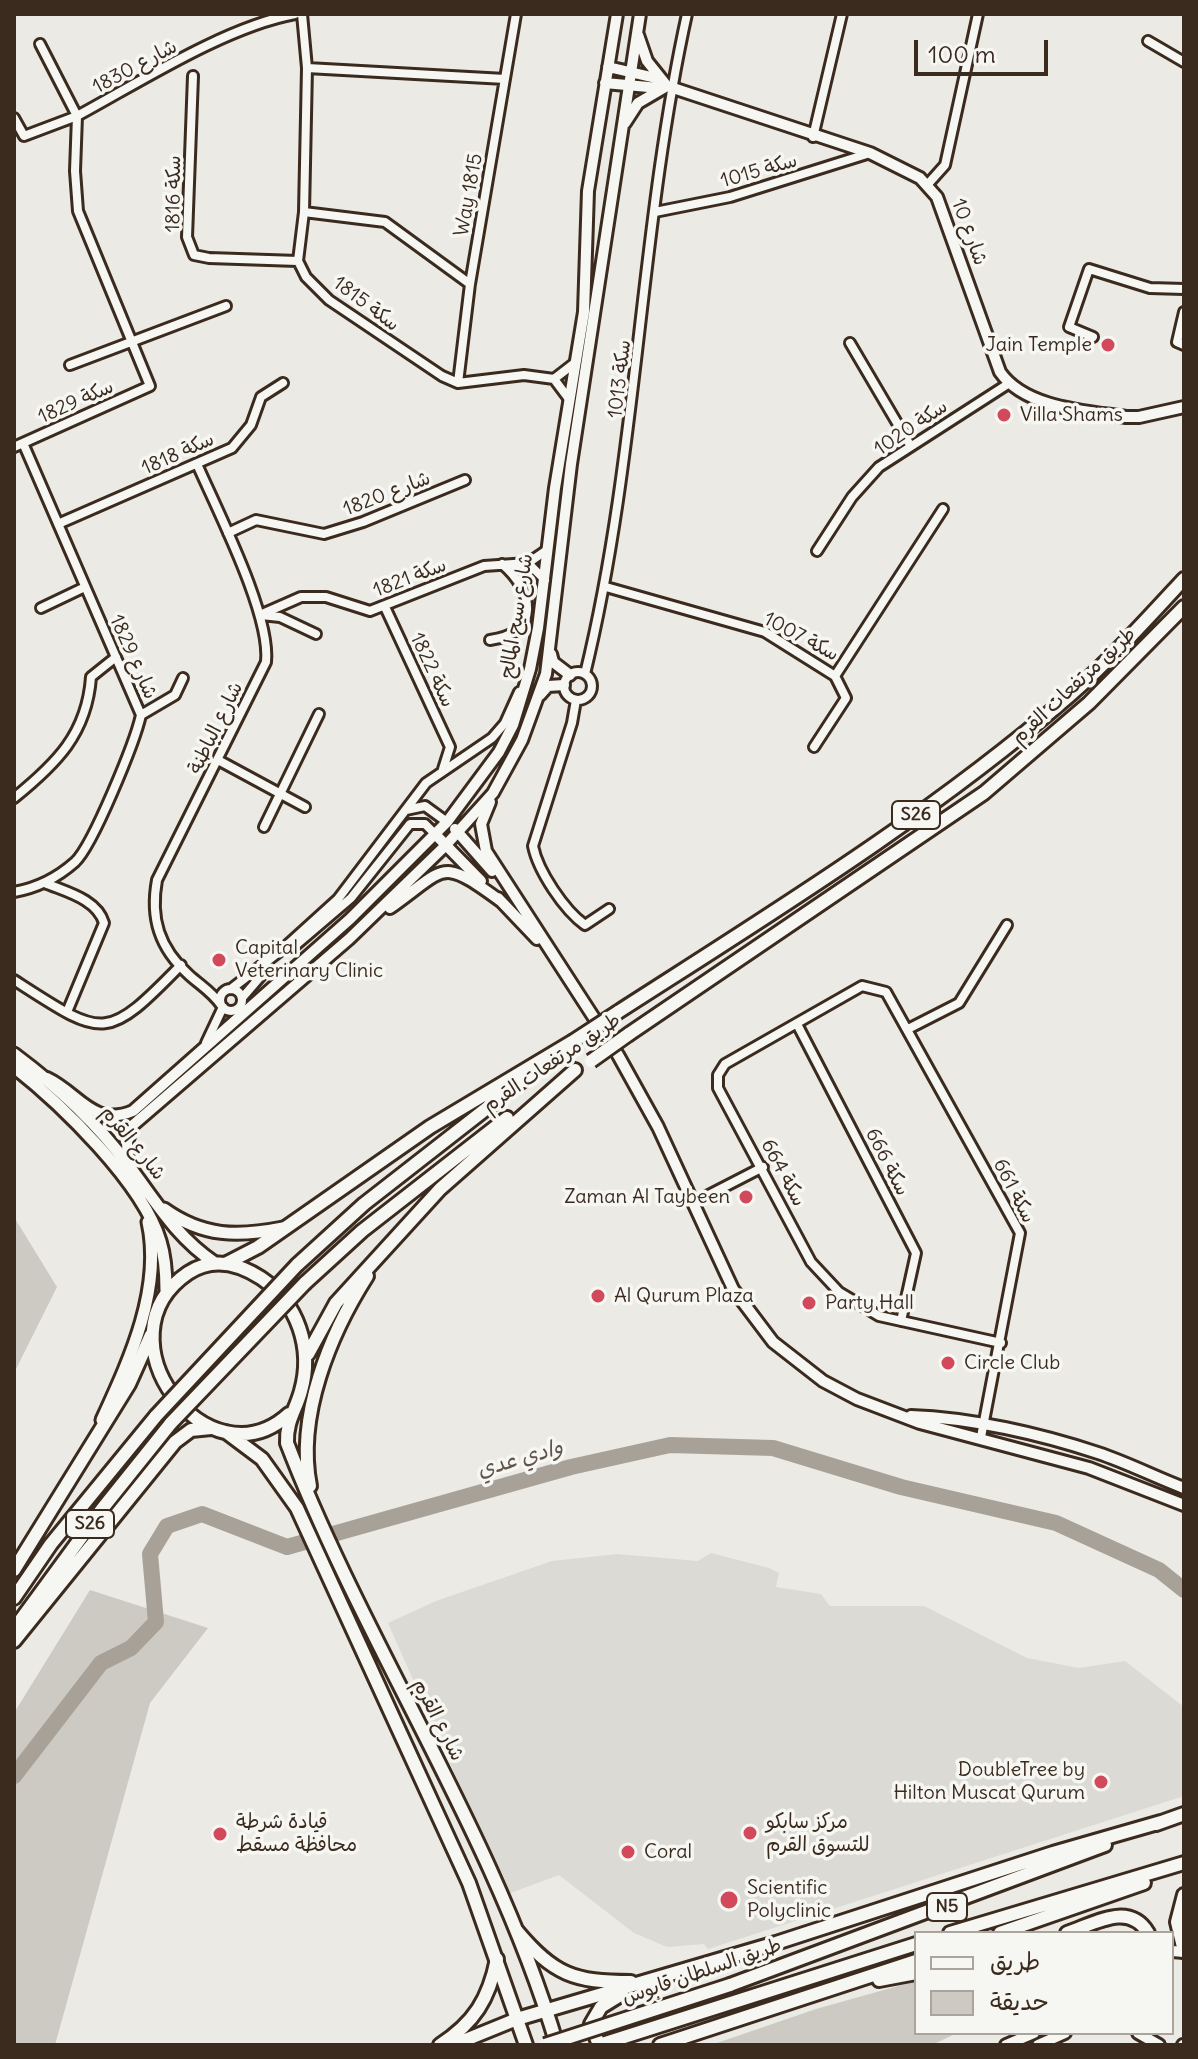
<!DOCTYPE html>
<html>
<head>
<meta charset="utf-8">
<style>
	body { margin:0 }
	#map { position:relative; width:1198px; height:2059px; overflow:hidden; background:#ebeae5; font-family:Delius,"Playpen Sans Arabic",sans-serif }
	canvas { display:block }
	.frame { position:absolute; inset:0; border:16px solid #3b2a1e; pointer-events:none }
	.legend { position:absolute; left:914px; top:1931px; width:260px; height:104px; box-sizing:border-box; background:#f6f6f2; border:2px solid #aba49d; margin:0; padding:10px 14px; list-style:none; font-size:24px; color:#3b2a1e }
	.legend li { display:flex; align-items:center; gap:16px; height:40px }
	.legend b { width:40px; border:2px solid #aba49d }
	.scale { position:absolute; left:914px; top:40px; width:134px; height:36px; box-sizing:border-box; border:4px solid #3b2a1e; border-top:0; padding-left:10px; font-size:24px; line-height:28px; white-space:nowrap; color:#3b2a1e; -webkit-text-stroke:6px #f6f6f2; paint-order:stroke }
</style>
</head>
<body>
<div id="map">
<canvas width="1198" height="2059"></canvas>
<div class="frame"></div>
<ul class="legend">
<li><b style="height:10px;background:#f6f6f2"></b>طريق</li>
<li><b style="height:22px;background:#cdcac4"></b>حديقة</li>
</ul>
<div class="scale">100 m</div>
</div>
<script>
const g = document.querySelector('canvas').getContext('2d');
g.lineJoin = 'round';
function paint(path, color) {
  g.fillStyle = color;
  g.fill(path, 'evenodd');
}
function stroke(path, color, width, dash) {
  g.strokeStyle = color;
  g.lineWidth = width;
  g.lineCap = dash ? 'butt' : 'round';
  g.setLineDash(dash || []);
  g.stroke(path);
}
function drawText(font, color, halo, rows, align = 'center') {
  g.font = font + ' Delius,"Playpen Sans Arabic",sans-serif';
  g.lineWidth = 7;
  g.setLineDash([]);
  g.textBaseline = 'middle';
  g.strokeStyle = halo;
  g.fillStyle = color;
  for (const [text, x, y, turn = 0] of rows) {
    g.save();
    g.translate(x, y);
    g.rotate((+turn || 0) * Math.PI / 180);
    g.textAlign = isNaN(turn) ? turn : align;
    if (halo) g.strokeText(text, 0, 0);
    g.fillText(text, 0, 0);
    g.restore();
  }
}
paint(new Path2D(`
	M711,1553L769,1568L779,1573L776,1587L821,1594L830,1606H924L1027,1658L1079,1668L1125,1661L1184,1707V1796L708,1949L704,1944L667,1947L634,1933L559,1875L508,1894L388,1623L436,1601L552,1561L617,1554L698,1561Z`), '#dcdad4');
paint(new Path2D(`
	M14,1217L57,1287L14,1373Z
	M90,1590L208,1628L150,1703L55,2045H14V1713Z
	M916,1981V2033H957L932,2045H711L816,2009Z`), '#cdcac4');
stroke(new Path2D(`
	M14,1776L101,1663L131,1648L156,1622L150,1554L167,1526L202,1514L287,1547L571,1467L670,1445L773,1448L901,1487L1056,1523L1159,1570L1184,1590`), '#a8a198', 16);
const minor = new Path2D(`
	M302,14L307,68L304,212L298,261L306,277L329,300L442,376L458,383L524,375L554,379L576,362
	M1148,41L1184,62
	M307,68L505,79
	M193,76L187,237L194,255L209,258L298,261
	M14,118L24,136L77,116L40,44
	M813,137L842,14
	M928,184L945,165L978,14
	M304,212L385,222L470,284
	M655,212L730,197L870,153
	M1184,312L1177,342L1184,345
	M1093,337L1069,327L1089,269L1150,288L1184,289
	M850,343L910,445
	M70,365L226,306
	M554,379L569,399
	M458,383L470,284L516,14
	M14,447L150,386L78,211L75,171L77,116C140,82 225,27 295,14
	M197,464C218,512 271,615 266,662L157,880C150,918 159,948 189,975C200,985 212,992 221,1005
	M58,524L232,448L251,425L261,397L283,383
	M228,533L256,520L324,534L363,522L465,480
	M817,551L852,497L879,467L1008,384
	M528,563L545,580
	M606,587L765,632L835,676L943,509
	M385,607L450,747L443,769
	M41,608L85,587
	M260,615L301,597H326L370,611L484,566L528,563L547,550
	M261,615L280,617L316,634
	M490,640C541,633 534,591 502,564
	M564 686a14 14 0 1 1 28 0a14 14 0 1 1-28 0Z
	M585,674C638,457 639,232 687,14
	M576,700L572,723L533,846C538,871 564,910 585,925L609,909
	M141,715L175,695L183,678
	M814,747L846,698L835,676
	M218,760L305,807
	M14,798C56,764 87,734 91,677L116,657
	M406,810L425,806L447,822
	M264,827L319,714
	M45,883C66,892 97,899 104,923L67,1012
	M14,892C37,888 57,878 75,862C93,845 135,742 141,715L23,443
	M290,950L351,898L410,824H425L435,834
	M14,980C104,1038 105,1043 181,965
	M231,989L284,948L338,899L426,783L492,738L505,723L519,692
	M220 1000a11 11 0 1 1 22 0a11 11 0 1 1-22 0Z
	M242,998L267,969
	M797,1024L916,1253L901,1321
	M908,1029L959,1003L1007,925
	M206,1043L223,1007
	M695,1202L763,1167
	M981,1437L1020,1233L886,992L862,986L725,1064L718,1075V1088L811,1262L839,1292L879,1316L1001,1343`);
const tertiary = new Path2D(`
	M638,35L647,61L667,86L870,153L920,178L937,197L1000,372C1025,408 1085,411 1126,417H1139L1184,407
	M608,67L660,79
	M605,83L659,88
	M625,123L638,103L667,86
	M551,654L553,662L570,675
	M540,695L548,686L564,685
	M490,802L481,824L486,851L618,1055L658,1127L733,1289L773,1342L823,1381L857,1399L920,1423L1089,1468L1184,1505
	M455,829L492,871
	M435,834L481,881
	M498,898L537,939
	M390,908C448,867 439,856 502,902
	M47,1078C79,1093 93,1128 133,1111L350,919L447,822L499,752L513,725L530,669L538,628L555,488L584,312L588,191L617,14
	M128,1164L127,1142L133,1125L349,939L446,845L493,793L522,740L546,674L571,464L640,14
	M911,1416C971,1418 1041,1434 1098,1453C1128,1463 1155,1477 1184,1488
	M1172,1951L1184,1952
	M1138,2033L1159,2045
	M1006,2045L1034,2033
	M1038,2045L1065,2033
	M1183,2045H1184`);
const secondary = new Path2D(`
	M14,1054C57,1086 97,1123 129,1166C156,1202 177,1238 215,1263
	M14,1067C61,1104 143,1183 160,1241C165,1257 166,1273 166,1290
	M164,1209C203,1237 238,1237 283,1228
	M102,1420C129,1361 163,1289 148,1222`);
const primary = new Path2D(`
	M618,1012C772,913 930,816 1069,696C1110,660 1147,619 1184,579
	M629,1034L984,793L1089,703L1184,607
	M227,1263L258,1247L430,1127L572,1042
	M297,1265L364,1204L532,1073
	M305,1283L362,1231L507,1118
	M308,1354L336,1303L440,1189L575,1070
	M289,1414C208,1488 94,1337 188,1273C212,1257 238,1263 261,1278C298,1303 313,1349 301,1391C296,1410 286,1421 287,1443C366,1648 494,1833 557,2045
	M226,1432L262,1459L297,1508L469,1883L526,2045
	M310,1486C296,1416 330,1334 367,1276
	M14,1570L129,1384L151,1335
	M14,1598L51,1544L156,1416
	M14,1629L102,1509L171,1423
	M14,1641L175,1442L191,1430L211,1428`);
const trunk = new Path2D(`
	M1156,1824L1184,1814
	M1184,1895L1177,1922L1184,1951
	M517,1931C554,1975 574,1982 631,1982
	M950,1933L1184,1863
	M1000,1933L1144,1883
	M1067,1933C1094,1924 1129,1901 1148,1933
	M879,1980L916,1973
	M730,1985L1105,1845
	M440,2045C474,2023 489,1999 497,1959
	M453,2045L517,2019L776,1943L1053,1853L1161,1822
	M599,2045L916,1944
	M599,2045L591,2024L601,2007L622,1994
	M660,2045L916,1961`);
stroke(minor, '#3b2a1e', 14);
stroke(tertiary, '#3b2a1e', 16);
stroke(secondary, '#3b2a1e', 17);
stroke(primary, '#3b2a1e', 18);
stroke(trunk, '#3b2a1e', 18);
stroke(minor, '#f6f6f2', 8);
stroke(tertiary, '#f6f6f2', 10);
stroke(secondary, '#f6f6f2', 11);
stroke(primary, '#f6f6f2', 12);
stroke(trunk, '#f6f6f2', 12);
const primaryBridge = new Path2D(`
	M572,1042L618,1012
	M591,1061L629,1034
	M156,1416L297,1265
	M171,1423L305,1283`);
const trunkBridge = new Path2D(`
	M545,2045L730,1985`);
stroke(primaryBridge, '#3b2a1e', 18, []);
stroke(trunkBridge, '#3b2a1e', 18, []);
stroke(primaryBridge, '#f6f6f2', 12);
stroke(trunkBridge, '#f6f6f2', 12);
for (const [x, y, r, color] of [
	[1108,345,8,"#d1495b"],
	[1004,415,8,"#d1495b"],
	[219,960,8,"#d1495b"],
	[746,1197,8,"#d1495b"],
	[598,1296,8,"#d1495b"],
	[809,1303,8,"#d1495b"],
	[948,1363,8,"#d1495b"],
	[1101,1782,8,"#d1495b"],
	[750,1833,8,"#d1495b"],
	[220,1834,8,"#d1495b"],
	[628,1852,8,"#d1495b"],
	[729,1900,10,"#d1495b"]
]) {
  const dot = new Path2D();
  dot.arc(x, y, r, 0, 2 * Math.PI);
  g.fillStyle = color;
  g.fill(dot);
  stroke(dot, '#f6f6f2', 3);
}
for (const [x, y, w] of [
	[916,815,48],
	[90,1524,48],
	[947,1907,40]
]) {
  const box = new Path2D();
  box.roundRect(x - w / 2, y - 14, w, 28, 6);
  g.fillStyle = '#f6f6f2';
  g.fill(box);
  stroke(box, '#3b2a1e', 2);
}
drawText('bold 18px', '#3b2a1e', null, [
	["S26",916,815],
	["S26",90,1524],
	["N5",947,1907]
]);
drawText('20px', '#3b2a1e', '#f6f6f2', [
	["1830 شارع",135,67,-28],
	["سكة 1015",759,171,-16],
	["سكة 1816",174,194,-89],
	["Way 1815",469,195,-80],
	["شارع 10",969,232,70],
	["سكة 1815",366,304,37],
	["سكة 1013",620,379,-83],
	["سكة 1829",76,402,-24],
	["سكة 1020",911,428,-34],
	["سكة 1818",178,454,-24],
	["1820 شارع",387,494,-21],
	["سكة 1821",410,578,-21],
	["شارع سيح المالح",517,616,-81],
	["سكة 1007",801,637,28],
	["1829 شارع",133,657,66],
	["سكة 1822",432,670,65],
	["طريق مرتفعات القرم",1074,686,-43],
	["شارع الباطنة",216,728,-64],
	["طريق مرتفعات القرم",552,1063,-34],
	["شارع القرم",133,1143,51],
	["سكة 666",887,1162,63],
	["سكة 664",783,1173,62],
	["سكة 661",1014,1191,63],
	["شارع القرم",438,1720,63],
	["طريق السلطان قابوس",702,1972,-19]
]);
drawText('20px', '#3b2a1e', '#f6f6f2', [
	["Jain Temple",1092,345,"right"],
	["Villa Shams",1020,415],
	["Capital",235,948],
	["Veterinary Clinic",235,971],
	["Zaman Al Taybeen",730,1197,"right"],
	["Al Qurum Plaza",614,1296],
	["Party Hall",825,1303],
	["Circle Club",964,1363],
	["DoubleTree by",1085,1770,"right"],
	["Hilton Muscat Qurum",1085,1793,"right"],
	["قيادة شرطة",236,1822],
	["محافظة مسقط",236,1845],
	["مركز سابكو",766,1822],
	["للتسوق القرم",766,1845],
	["Coral",644,1852],
	["Scientific",747,1888],
	["Polyclinic",747,1911]
], 'left');
drawText('italic 22px', '#615449', '#f6f6f2', [
	["وادي عدي",520,1459,-16]
]);
</script>
</body>
</html>
